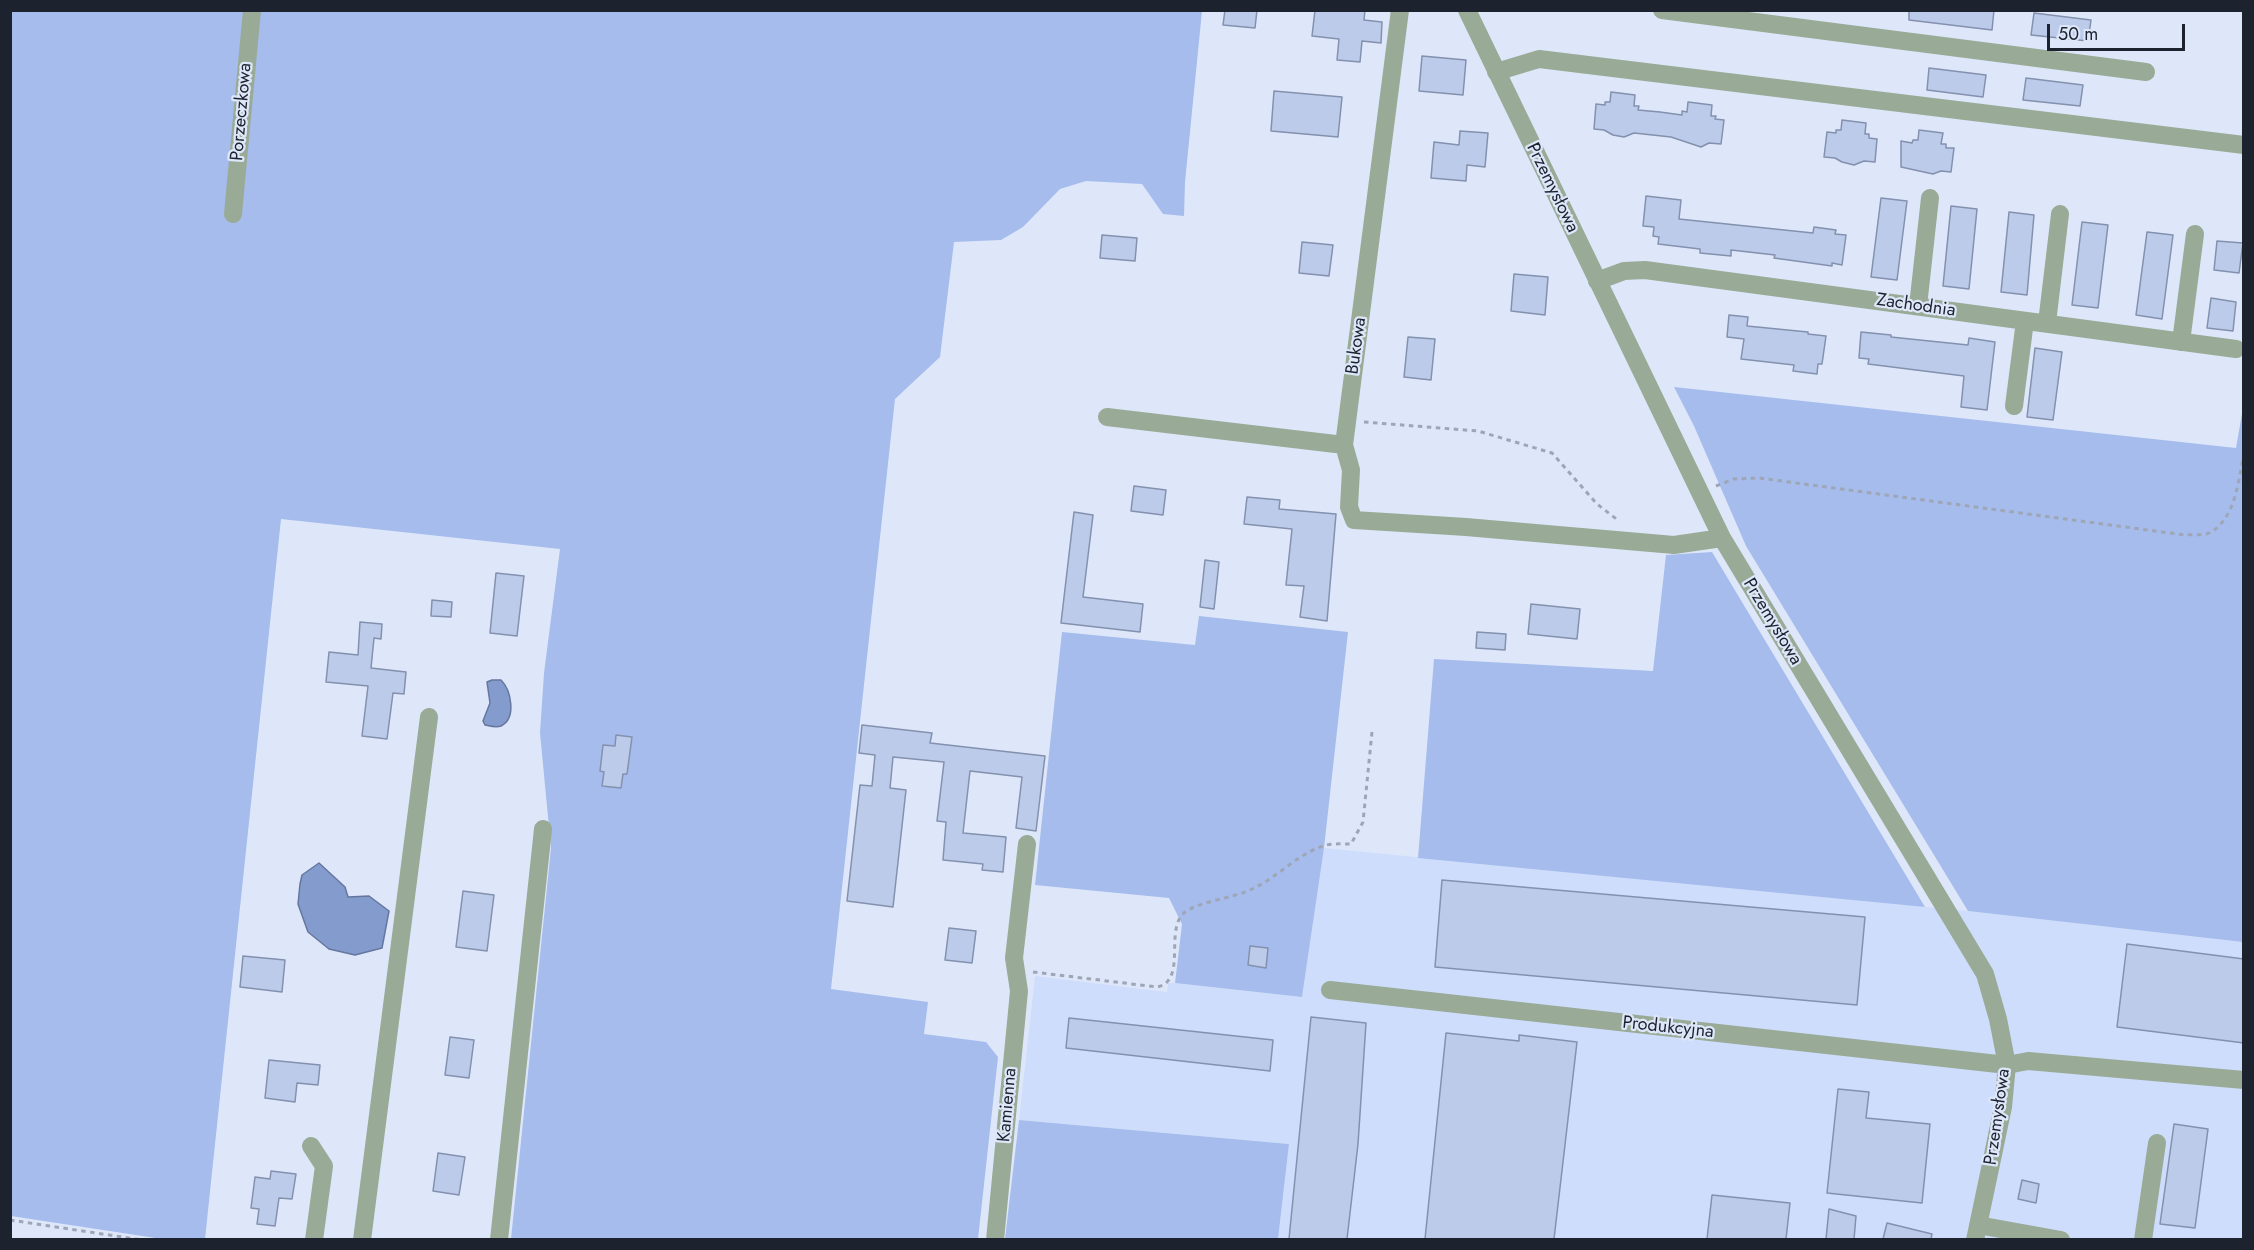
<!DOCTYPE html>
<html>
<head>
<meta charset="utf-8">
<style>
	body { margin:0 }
	#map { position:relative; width:2254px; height:1250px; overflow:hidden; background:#dee7fa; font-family:Jost,sans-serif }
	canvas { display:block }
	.frame { position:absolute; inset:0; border:12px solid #1d232e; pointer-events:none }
	.scale { position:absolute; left:2047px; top:24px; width:138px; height:27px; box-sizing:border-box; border:3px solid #1d232e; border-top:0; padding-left:8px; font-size:18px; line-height:21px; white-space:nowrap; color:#1d232e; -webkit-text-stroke:4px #dee7fa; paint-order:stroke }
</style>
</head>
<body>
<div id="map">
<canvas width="2254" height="1250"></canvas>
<div class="frame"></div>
<div class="scale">50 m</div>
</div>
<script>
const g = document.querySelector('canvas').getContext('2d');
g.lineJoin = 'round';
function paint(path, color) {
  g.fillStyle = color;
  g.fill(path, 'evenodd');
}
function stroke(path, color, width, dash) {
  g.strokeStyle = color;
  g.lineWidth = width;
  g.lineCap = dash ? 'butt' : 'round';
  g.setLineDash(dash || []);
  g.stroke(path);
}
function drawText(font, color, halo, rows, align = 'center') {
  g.font = font + ' Jost,sans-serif';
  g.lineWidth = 4.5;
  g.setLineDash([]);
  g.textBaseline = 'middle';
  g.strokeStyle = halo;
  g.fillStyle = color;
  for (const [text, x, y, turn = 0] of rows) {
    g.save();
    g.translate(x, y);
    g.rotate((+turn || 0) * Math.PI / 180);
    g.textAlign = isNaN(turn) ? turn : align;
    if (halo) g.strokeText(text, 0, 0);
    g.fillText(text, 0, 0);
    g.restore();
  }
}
paint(new Path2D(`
	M1324,848L1968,911L2243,942V1239H1278L1289,1144L1019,1120L1035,976L1167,992L1168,983H1175L1302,997Z`), '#cfddfc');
paint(new Path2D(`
	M10,11H1202L1185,182L1184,216L1163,214L1142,184L1086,181L1060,189L1023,227L1001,240L954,242L940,357L895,399L831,989L928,1002L924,1034L986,1042L998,1057L978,1239H511L551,848L540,733L544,673L560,549L281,519L205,1239H162L11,1216Z
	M1674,387L2236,448L2243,408V942L1968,911L1746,546L1694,426Z
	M1712,552L1925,907L1418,858L1434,659L1653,671L1666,555Z
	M1199,616L1348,632L1324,848L1302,997L1175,983L1182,924L1169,898L1035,885L1062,632L1195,645Z
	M1019,1120L1289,1144L1278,1239H1005Z`), '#a5bcec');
const water = new Path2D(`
	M492,680H501C511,690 517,718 501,726C496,728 490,726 485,725L483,721L490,703L487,682Z
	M319,863L345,887L348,897L369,896L389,911L382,948L355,955L329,949L308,932L298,904L300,884L302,875Z`);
paint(water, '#849bce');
stroke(water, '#65779e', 1.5);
const building = new Path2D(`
	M1225,10H1257L1255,28L1223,25Z
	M1315,10H1365L1364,20L1382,22L1381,43L1362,41L1360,62L1337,60L1339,39L1312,36Z
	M1909,10H1994L1992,30L1909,20Z
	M2034,13L2091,20L2088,41L2031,35Z
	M1422,56L1466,60L1463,95L1419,91Z
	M1929,68L1986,75L1983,97L1927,90Z
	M2026,78L2083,85L2080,106L2023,100Z
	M1274,91L1342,97L1338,137L1271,131Z
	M1611,92L1635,95L1634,106H1639L1638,110L1660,112L1682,115V111L1687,112L1688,102L1712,105L1711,116H1716L1715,119L1724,120L1721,144L1709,143L1701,147L1671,137L1634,133L1624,137L1613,135L1604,130L1594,129L1596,104L1605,105V102H1610Z
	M1842,120L1866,123L1865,134H1869V138L1877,139L1875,162L1864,161L1854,165L1842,162L1835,158L1824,157L1827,132L1836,133V130H1841Z
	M1919,130L1943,133L1941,144H1946V148H1954L1951,172L1941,171L1933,174L1901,167V141L1912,143L1913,140H1918Z
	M1460,131L1488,133L1485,167L1467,165L1466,181L1431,178L1434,142L1459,145Z
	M1646,196L1681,200L1679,219L1813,233L1814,227L1836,230L1835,234L1846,235L1842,265L1832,263V266L1774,258L1775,255L1731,250V256L1700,253V249L1658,244L1659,237L1653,236L1654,227L1643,226Z
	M1881,198L1907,201L1897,280L1871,277Z
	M1951,206L1977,209L1969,289L1943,286Z
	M2009,212L2034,215L2027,295L2001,292Z
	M2082,222L2108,225L2098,308L2072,305Z
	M2147,232L2173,235L2162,319L2136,315Z
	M1102,235L1137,238L1135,261L1100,258Z
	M2217,241L2243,243L2239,273L2214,270Z
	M1302,242L1333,245L1329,276L1299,273Z
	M1514,274L1548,277L1545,315L1511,311Z
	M2211,298L2236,302L2233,331L2207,328Z
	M1729,315L1748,317L1747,326L1808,332V334L1826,336L1822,364H1818L1817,374L1793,371L1794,365L1741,359L1744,339L1727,337Z
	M1861,332L1891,335V337L1968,345L1969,338L1995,342L1987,410L1961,407L1964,376L1868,364L1869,359L1859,358Z
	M1408,337L1435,339L1431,380L1404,377Z
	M2035,348L2062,352L2053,420L2027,417Z
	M1134,486L1166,490L1163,515L1131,511Z
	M1247,497L1280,500L1279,509L1336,514L1327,621L1300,617L1304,586L1286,585L1292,529L1244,524Z
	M1074,512L1093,515L1083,597L1143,604L1140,632L1061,623Z
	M1205,560L1219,562L1214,609L1200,607Z
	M496,573L524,576L517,636L490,633Z
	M432,600L452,602L451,617L431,616Z
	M1531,604L1580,609L1577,639L1528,634Z
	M360,622L382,624L381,639L374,638L371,668L406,672L404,694L393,693L387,739L362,736L368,686L326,682L329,652L358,655Z
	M1477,632L1506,634L1505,650L1476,648Z
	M862,725L932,733L930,743L1045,756L1036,831L1016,828L1022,777L970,771L963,833L1006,837L1003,872L982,870L983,864L943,860L946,822L937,821L944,762L893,757L890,788L906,790L893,907L847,901L860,785L872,786L875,755L859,753Z
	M616,735L632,737L627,774H623L621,788L602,786L604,772L600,771L603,745L615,746Z
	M1442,880L1865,917L1857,1005L1435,967Z
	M463,891L494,895L487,951L456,947Z
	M949,928L976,931L972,963L945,960Z
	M2127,944L2244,959V1043L2117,1027Z
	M1250,946L1268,948L1266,968L1248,965Z
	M243,956L285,960L282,992L240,987Z
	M1311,1017L1366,1023L1358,1144L1347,1239H1289Z
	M1069,1018L1273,1040L1270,1071L1066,1048Z
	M1446,1033L1519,1041V1035L1577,1042L1554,1239H1425Z
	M450,1037L474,1040L469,1078L445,1075Z
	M269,1060L320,1065L318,1085L297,1083L295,1102L265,1098Z
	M1838,1089L1869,1092L1866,1118L1930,1124L1922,1203L1827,1193Z
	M2174,1124L2208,1129L2195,1228L2160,1224Z
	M438,1153L465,1157L459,1195L433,1191Z
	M271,1171L296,1174L292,1199L279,1198L275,1226L257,1224L259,1209L251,1208L255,1177L270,1179Z
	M2022,1180L2039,1184L2036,1203L2018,1199Z
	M1712,1195L1790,1203L1786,1239H1707Z
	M1829,1209L1856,1216L1854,1239H1826Z
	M1887,1223L1932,1234L1931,1239H1883Z`);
paint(building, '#bccbea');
stroke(building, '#8391ae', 1.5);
stroke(new Path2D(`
	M1364,422L1478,431L1552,453L1597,504L1619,521
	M1716,486L1734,479L1759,478L2185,535C2192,534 2203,536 2209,533C2236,520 2239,477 2244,452
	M1033,972L1157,987C1187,981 1165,932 1183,914C1194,902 1235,898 1252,889C1277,878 1296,855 1323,846C1331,843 1342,844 1351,844L1363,822L1372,732
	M10,1220L142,1240`), '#9ea6b6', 3, [4.5, 4.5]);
stroke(new Path2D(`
	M1467,10L1722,538L1985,974L1998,1019L2007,1065L2003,1107L1975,1240
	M1662,10L2146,72
	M1496,72L1539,59L2244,145
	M233,214L252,10
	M1597,281L1624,271L1645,270L2236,349
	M1918,306L1930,198
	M2047,323L2060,214
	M2181,342L2195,234
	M2014,406L2025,321
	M1107,417L1344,445L1400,10
	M1344,445L1351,470L1349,507L1354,520L1466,527L1674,545L1722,538
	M1330,990L2007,1065L2028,1061L2244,1080
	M311,1146L324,1166L314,1240
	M1978,1225L2061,1240
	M362,1240L429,717
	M499,1240L543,829
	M995,1240L1019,991L1014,958L1027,844
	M2143,1240L2157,1143`), '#99ab96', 18);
drawText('18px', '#1d232e', '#dee7fa', [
	["Porzeczkowa",242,112,-85],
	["Przemysłowa",1552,188,64],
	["Zachodnia",1916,306,8],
	["Bukowa",1357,346,-82],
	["Przemysłowa",1772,622,59],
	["Produkcyjna",1668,1028,6],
	["Kamienna",1008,1105,-85],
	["Przemysłowa",1998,1117,-82]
]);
</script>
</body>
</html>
